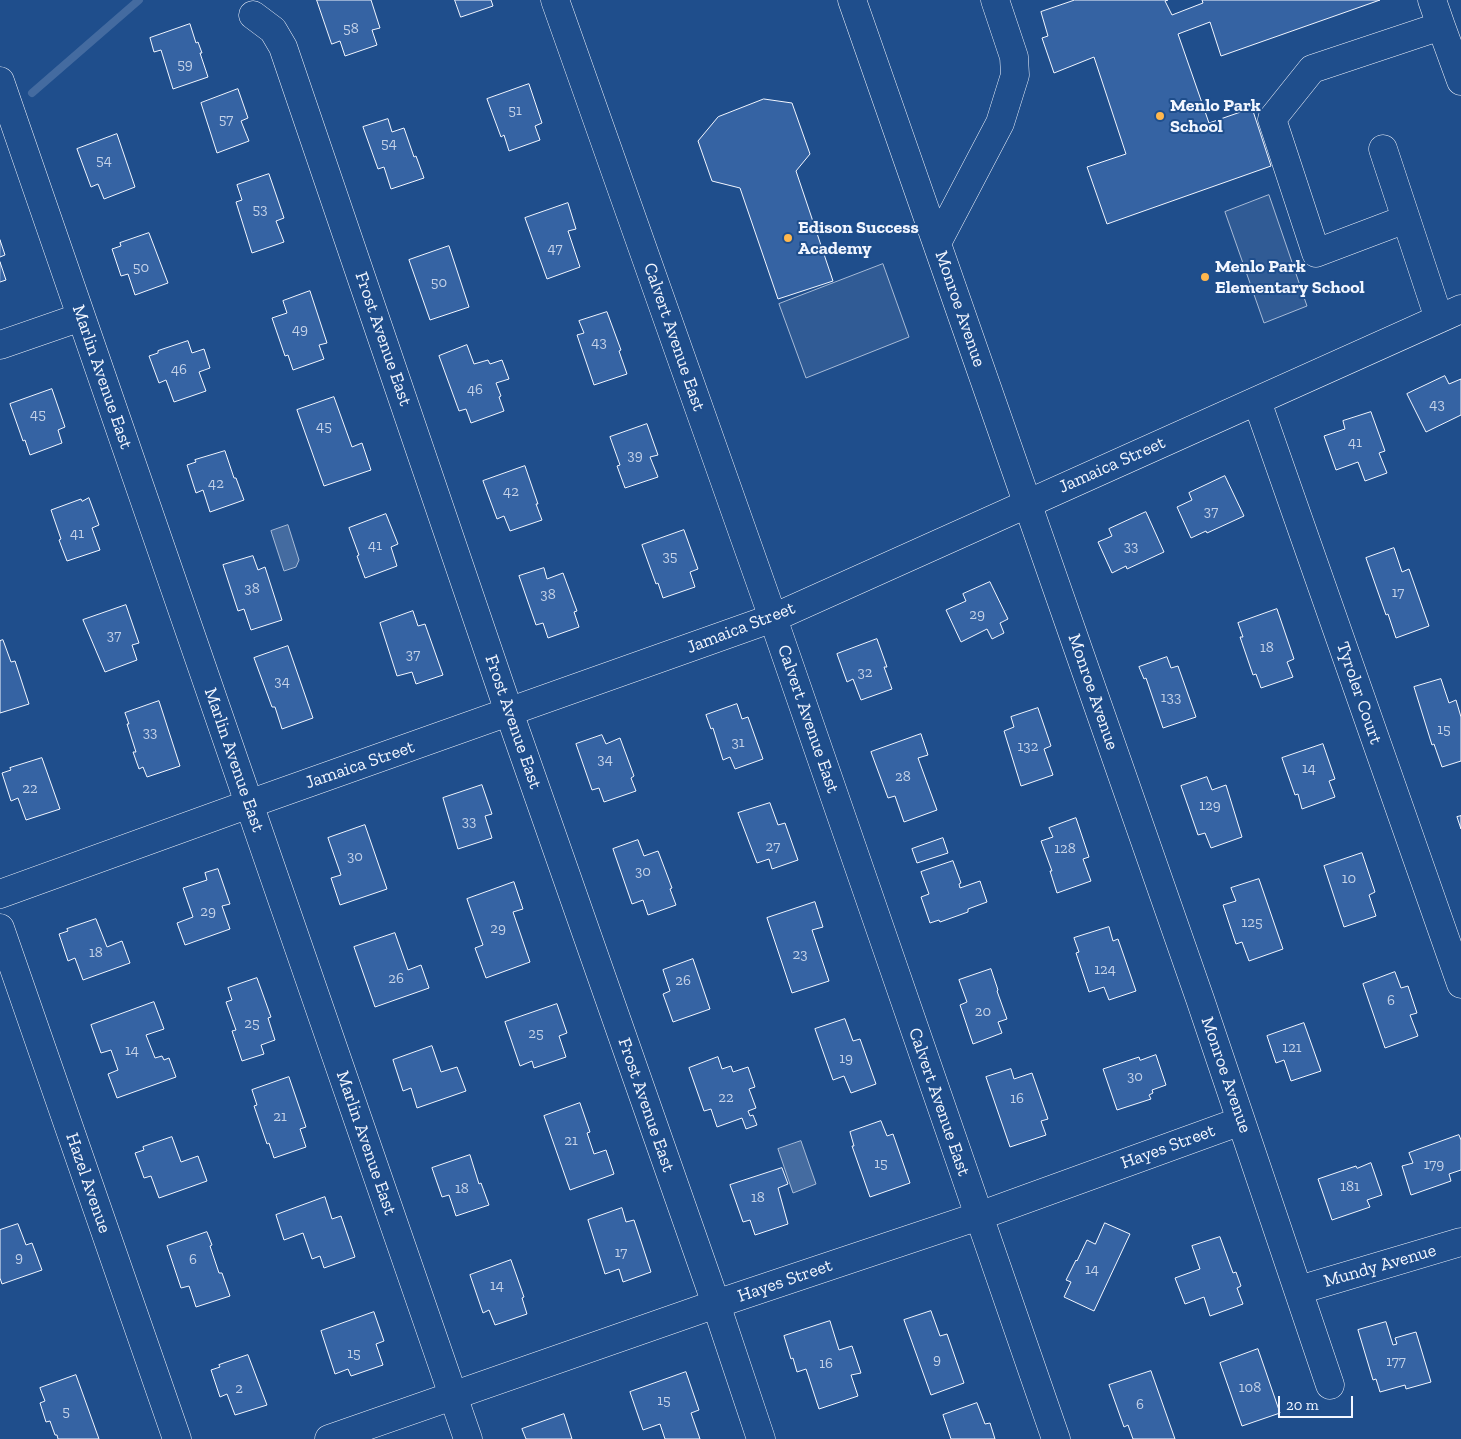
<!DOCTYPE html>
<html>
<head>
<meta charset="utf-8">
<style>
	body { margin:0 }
	#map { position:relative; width:1461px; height:1439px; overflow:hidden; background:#1f4e8c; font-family:"Zilla Slab",serif }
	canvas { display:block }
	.scale { position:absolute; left:1278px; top:1396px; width:75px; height:22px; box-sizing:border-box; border:2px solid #f2f6ff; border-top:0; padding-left:6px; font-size:15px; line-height:18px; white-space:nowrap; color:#f2f6ff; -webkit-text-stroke:4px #1f4e8c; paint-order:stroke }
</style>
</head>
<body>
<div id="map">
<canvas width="1461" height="1439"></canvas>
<div class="scale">20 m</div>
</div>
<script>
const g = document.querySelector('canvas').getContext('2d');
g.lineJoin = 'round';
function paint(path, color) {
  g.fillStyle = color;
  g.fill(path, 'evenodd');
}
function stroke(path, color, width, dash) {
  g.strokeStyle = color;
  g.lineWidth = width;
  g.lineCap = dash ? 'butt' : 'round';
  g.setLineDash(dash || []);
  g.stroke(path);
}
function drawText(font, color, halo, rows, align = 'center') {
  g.font = font + ' "Zilla Slab",serif';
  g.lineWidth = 4;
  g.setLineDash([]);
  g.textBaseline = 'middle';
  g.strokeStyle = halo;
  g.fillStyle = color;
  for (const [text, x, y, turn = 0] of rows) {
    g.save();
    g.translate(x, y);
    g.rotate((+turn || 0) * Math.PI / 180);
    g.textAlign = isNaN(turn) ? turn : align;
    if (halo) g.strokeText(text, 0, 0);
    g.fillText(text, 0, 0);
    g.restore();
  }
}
const green = new Path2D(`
	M1269,195L1307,306L1264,323L1225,212Z
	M883,264L909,337L806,378L779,304Z`);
paint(green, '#305b95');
stroke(green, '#a8bbd7', 1);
const water = new Path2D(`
	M288,525L299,560L296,567L284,571L271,531Z
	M801,1141L816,1184L793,1193L778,1149Z`);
paint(water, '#446ba0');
stroke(water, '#a8bbd7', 1);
stroke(new Path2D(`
	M32,93L139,0`), '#446ba0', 8);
const building = new Path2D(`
	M317,0H371L380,28L372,30L377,45L345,56L340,41L332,44Z
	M455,0H491L493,6L461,17Z
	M1075,0H1168L1165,1L1172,15L1203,3L1202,0H1380L1221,56L1210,22L1178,34L1209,123L1252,108L1271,166L1107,224L1087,167L1126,154L1094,57L1054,73L1042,38L1048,36L1041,12Z
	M190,24L196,43L198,42L202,53H200L208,77L173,89L161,50L154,52L150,38Z
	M529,84L542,123L535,126L540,140L509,151L504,135L501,137L487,99Z
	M238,89L248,118L241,121L249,141L217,153L201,103Z
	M764,99L792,103L810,154L796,171L833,281L778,299L740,188L712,181L698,141L718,117Z
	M388,119L392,132L404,128L414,157L416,156L424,178L391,189L384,167L378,169L363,127Z
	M117,134L135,187L104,199L98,184L91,187L77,149Z
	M269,174L284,218L276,221L284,242L252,253L236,202L242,200L237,185Z
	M568,203L576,229L568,231L580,267L547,279L525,218Z
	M149,233L168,283L135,295L128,274L121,276L112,249L121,246L120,243Z
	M0,240L5,255L0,257Z
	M449,246L469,307L430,320L409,260Z
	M0,262L6,280L0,282Z
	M310,291L327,343L319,345L324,359L293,370L288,355L285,356L272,318L287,313L283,301Z
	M607,312L621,350L619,351L627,374L594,385L577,335L584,333L579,321Z
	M188,341L192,353L204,349L210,368L199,372L206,391L174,402L166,380L159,383L149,356L158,353V351Z
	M467,345L474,364L488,360L490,364L502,360L509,379L496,383L501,396L499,397L504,411L471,423L466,409L459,411L439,356Z
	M1445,376L1449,384L1461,379V415L1426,432L1407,394Z
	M52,389L65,427L58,430L62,443L30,455L25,440L23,441L10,404Z
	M334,397L352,447L362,443L371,470L324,486L297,410Z
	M1371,412L1385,451L1379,453L1387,473L1365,481L1358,462L1336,470L1324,436L1345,429L1343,421Z
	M647,424L658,455L650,457L658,477L625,488L617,466L620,465L610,437Z
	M225,451L234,478H236L244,500L210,512L203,490L196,493L187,465L196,462L195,460Z
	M525,466L538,504H536L542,520L510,531L504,516L497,519L483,481Z
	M1225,476L1244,516L1207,533L1206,531L1191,538L1177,507L1192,500L1189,493Z
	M89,498L99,525L92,528L100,550L67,561L59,540L61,539L51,510L81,499L82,501Z
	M1146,512L1164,552L1127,569L1126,566L1112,573L1098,542L1112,536L1109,529Z
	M386,514L398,544L391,547L397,566L365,578L357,556L359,555L349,528Z
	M684,530L698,569L690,572L695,587L663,598L658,583L656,584L642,545Z
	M1394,548L1402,572L1409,569L1429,626L1396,638L1388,614L1386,615L1366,558Z
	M253,556L258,570L265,567L282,620L251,630L244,609L238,611L223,565Z
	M544,568L547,579L563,573L577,611L574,612L579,627L548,638L543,623L536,625L519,576Z
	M990,582L1008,619L1000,623L1004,633L992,639L987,629L961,642L946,610L966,601L963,594Z
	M126,605L139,643L132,645L137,660L105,672L83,620Z
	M1277,609L1294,659L1287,662L1293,677L1261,688L1256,674L1253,675L1240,637H1243L1238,623Z
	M413,611L418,626L425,624L443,675L416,684L412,672L397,676L380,623Z
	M877,639L887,667H884L892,689L861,700L853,679L847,682L837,654Z
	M3,640L11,662L15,661L29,704L0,713V641Z
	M288,646L313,718L282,729L275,707H272L254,658Z
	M1167,657L1171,668L1178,666L1196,717L1163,728L1146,678L1144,679L1139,667Z
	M1441,679L1449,703L1456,700L1461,717V761L1442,767L1434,744L1432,745L1414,687Z
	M159,701L180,766L147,777L143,767L139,769L133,752H136L127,724H129L125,713Z
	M737,704L742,719L748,717L763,759L735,769L730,757L723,760L713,728L711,729L706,715Z
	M1038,708L1051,746L1044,749L1053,775L1021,786L1004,731L1014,727L1011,717Z
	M921,734L928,755L918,758L937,810L904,822L895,796L888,798L871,752Z
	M602,735L606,744L620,738L634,776L631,778L636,791L604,802L599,788L592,790L576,744Z
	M1323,744L1335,779L1329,781L1335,797L1302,809L1298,794L1295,795L1282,758Z
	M42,758L60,809L26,820L18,798L11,801L2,773L11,770L10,768Z
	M1207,777L1212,790L1226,785L1242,837L1211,848L1205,833L1198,835L1181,786Z
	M482,785L492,814L485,816L492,838L458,849L443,798Z
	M770,803L778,825L785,823L798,860L772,869L769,859L757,863L738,813Z
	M1461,816V829L1457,817Z
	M1076,818L1089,857L1083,859L1091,881L1057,893L1050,871H1052L1041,841L1053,837L1049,828Z
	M365,825L387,889L340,905L331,878L341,875L328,838Z
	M943,838L948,853L917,863L912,849Z
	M638,840L644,856L658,851L672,888L670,889L676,905L648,915L643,900L632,904L613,849Z
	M1362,853L1375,892L1369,895L1376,916L1344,927L1324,866Z
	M953,861L961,883L959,884L960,888L980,881L987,902L968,909V912L940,922L939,920L930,923L921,897L929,894L921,872Z
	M218,869L230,904L222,906L230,929L185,945L177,923L193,917L183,888L207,880L205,873Z
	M1259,879L1283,949L1249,961L1242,942L1236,944L1223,905L1236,901L1231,888Z
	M514,882L523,909L513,912L530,962L486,978L475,948L483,945L467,899Z
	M815,902L823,927L812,930L829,981L792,993L767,918Z
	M96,919L107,947L122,941L130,963L83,980L75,958L68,961L59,934L68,931L67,929Z
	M1109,927L1113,941L1118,939L1136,991L1109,1000L1104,987L1089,992L1076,953L1079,952L1074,938Z
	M395,933L408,970L421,965L429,988L375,1007L354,947Z
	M693,959L710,1009L673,1022L663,994L670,991L663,970Z
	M991,969L998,990L997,991L1007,1019L998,1022L1002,1033L973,1044L960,1005L967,1002L959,980Z
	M1395,972L1401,988L1408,986L1417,1013L1410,1015L1418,1036L1385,1048L1363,984Z
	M257,978L271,1017L268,1018L275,1040L261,1045L264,1054L242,1061L232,1031L236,1030L226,1002L232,1000L228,988Z
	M154,1002L164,1029L146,1035L155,1058L162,1056L164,1060L169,1058L176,1077L117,1098L108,1074L118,1070L111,1050L101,1053L91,1025Z
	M557,1004L567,1033L559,1036L566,1057L534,1068L532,1061L520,1066L505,1022Z
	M845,1019L853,1041L860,1039L876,1084L851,1093L844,1076L833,1080L815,1029Z
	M1304,1023L1321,1071L1291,1081L1284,1060L1276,1063L1267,1036Z
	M432,1046L441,1072L457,1067L466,1091L417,1108L411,1088L403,1091L393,1060Z
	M1156,1055L1166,1085L1152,1090L1153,1093L1149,1095L1151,1099L1117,1110L1103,1069L1139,1057L1140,1060Z
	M718,1057L722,1069L731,1066L733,1072L748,1067L755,1087L749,1089L756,1108L748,1111L750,1116L753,1115L757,1125L746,1129L742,1118L717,1127L711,1109L704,1111L689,1068Z
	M1011,1069L1014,1079L1032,1073L1048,1119L1041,1121L1046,1135L1010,1147L986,1077Z
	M289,1077L306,1127L300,1129L306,1147L274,1158L269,1143L267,1144L254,1106L257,1105L252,1090Z
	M580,1103L590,1132L587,1133L594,1154L606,1150L614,1174L570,1190L544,1116Z
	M881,1121L887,1136L893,1134L910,1183L870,1197L852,1146H854L850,1132Z
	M1459,1135L1461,1140V1170L1449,1174L1451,1181L1411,1195L1402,1166L1413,1163L1409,1153Z
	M172,1137L181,1162L198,1156L207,1181L159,1198L151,1176L144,1178L135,1153L144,1150L143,1147Z
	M470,1155L479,1184L481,1183L489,1205L456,1216L449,1195L442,1197L432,1168Z
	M1371,1163L1382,1195L1367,1200L1370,1207L1332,1220L1318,1179L1356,1166L1357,1168Z
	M782,1168L788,1184L778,1188L788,1224L755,1235L750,1220L743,1222L730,1185Z
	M325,1197L332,1219L341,1216L355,1257L324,1268L320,1256L312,1259L303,1233L284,1240L276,1215Z
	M622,1208L626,1222L634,1220L651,1272L623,1282L619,1269L605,1274L588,1220Z
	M1105,1223L1130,1234L1094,1311L1064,1297L1071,1282L1066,1280L1076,1260L1077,1261L1087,1240L1095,1244Z
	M18,1224L26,1245L32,1243L42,1270L2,1284L0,1278V1230Z
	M207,1232L212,1245L210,1246L219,1273H222L230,1296L196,1307L189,1286L181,1288L167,1246Z
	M1220,1237L1233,1273L1236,1272L1241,1286L1237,1288L1243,1304L1210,1316L1204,1297L1185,1304L1175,1278L1200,1269L1192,1246Z
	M511,1260L524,1297L522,1298L527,1314L495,1325L489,1310L483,1313L470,1275Z
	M931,1311L940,1336L947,1334L964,1383L931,1395L904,1320Z
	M374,1312L384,1341L376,1344L383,1365L351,1376L348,1369L335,1374L321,1331Z
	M830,1321L839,1350L852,1346L861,1373L851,1375L858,1396L819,1409L806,1369L797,1372L793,1358L791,1359L784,1336Z
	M1386,1322L1393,1345L1397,1344L1395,1338L1416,1332L1431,1382L1406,1389L1405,1385L1380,1392L1376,1379L1373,1380L1358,1330Z
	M1258,1349L1280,1413L1242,1426L1220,1363Z
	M248,1355L267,1405L235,1415L227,1394L220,1397L211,1370L220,1367L219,1365Z
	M1151,1371L1175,1439H1133L1128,1425L1124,1427L1109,1385Z
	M686,1372L699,1410L691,1413L700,1439H665L660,1424L643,1430L630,1392Z
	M76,1375L99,1439H58L57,1435H55L50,1421L46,1422L40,1403L45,1401L40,1388Z
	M977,1403L985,1424L990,1423L995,1439H951L943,1415Z
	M564,1414L572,1439H526L522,1429Z`);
paint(building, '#3563a3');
stroke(building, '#f2f6ff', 1);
const minor = new Path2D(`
	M555,0L773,618L1056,1439
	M852,0L1200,999L1330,1385
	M1432,0L1441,26
	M253,15L273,30L283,47L509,712L716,1304L761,1439
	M0,81L468,1439
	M1383,149L1439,319
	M1406,219L1316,253L1272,119L1312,69L1441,26L1461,81
	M937,243L1000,123L1015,75L1014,57L995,0
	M0,345L81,317
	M1257,401L1461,984
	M0,894L249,804L773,618L1461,309
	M0,928L177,1439
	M1299,1290L1461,1242
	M329,1439L716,1304L979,1216L1241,1121`);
stroke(minor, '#f2f6ff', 29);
stroke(minor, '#1f4e8c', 28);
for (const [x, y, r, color] of [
	[1160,116,5,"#ffb74d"],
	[788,238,5,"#ffb74d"],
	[1205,277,5,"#ffb74d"]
]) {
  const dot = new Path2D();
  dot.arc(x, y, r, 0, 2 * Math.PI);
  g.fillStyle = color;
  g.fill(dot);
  stroke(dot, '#1f4e8c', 2);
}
drawText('15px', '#c3d1e8', null, [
	["58",351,29],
	["59",185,65],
	["51",515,111],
	["57",226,120],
	["54",389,144],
	["54",104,161],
	["53",260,210],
	["47",555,249],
	["50",141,268],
	["50",439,283],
	["49",300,330],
	["43",599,343],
	["46",179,370],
	["46",475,390],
	["43",1437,405],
	["45",38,415],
	["45",324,427],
	["41",1355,443],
	["39",635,456],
	["42",216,484],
	["42",511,492],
	["37",1211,512],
	["41",77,534],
	["41",375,546],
	["33",1131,547],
	["35",670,557],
	["38",252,589],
	["17",1398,593],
	["38",548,595],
	["29",977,615],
	["37",114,636],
	["18",1267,648],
	["37",413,655],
	["32",865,673],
	["34",282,682],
	["133",1171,698],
	["15",1444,730],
	["33",150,733],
	["31",738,743],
	["132",1028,747],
	["34",605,760],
	["14",1309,769],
	["28",903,777],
	["22",30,789],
	["129",1210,806],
	["33",469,822],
	["27",773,847],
	["128",1065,849],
	["30",355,857],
	["30",643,872],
	["10",1349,879],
	["29",208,912],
	["125",1252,923],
	["29",498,929],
	["18",96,953],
	["23",800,955],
	["124",1105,970],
	["26",396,979],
	["26",683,981],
	["6",1391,1001],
	["20",983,1012],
	["25",252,1024],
	["25",536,1034],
	["121",1292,1048],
	["14",132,1051],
	["19",846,1059],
	["30",1135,1077],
	["22",726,1098],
	["16",1017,1099],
	["21",280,1117],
	["21",571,1141],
	["15",881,1164],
	["179",1434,1165],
	["181",1350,1187],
	["18",462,1189],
	["18",758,1198],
	["17",621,1253],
	["9",19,1258],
	["6",193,1260],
	["14",1092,1270],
	["14",497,1286],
	["15",354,1354],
	["9",937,1360],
	["177",1396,1362],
	["16",826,1364],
	["108",1250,1388],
	["2",239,1389],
	["15",664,1401],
	["6",1140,1405],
	["5",66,1412]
]);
drawText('bold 18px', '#f2f6ff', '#1f4e8c', [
	["Menlo Park",1170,106],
	["School",1170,127],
	["Edison Success",798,228],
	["Academy",798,249],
	["Menlo Park",1215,267],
	["Elementary School",1215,288]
], 'left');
drawText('18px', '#f2f6ff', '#1f4e8c', [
	["Monroe Avenue",960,309,71],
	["Calvert Avenue East",674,337,71],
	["Frost Avenue East",383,339,71],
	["Marlin Avenue East",102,377,71],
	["Jamaica Street",1112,465,-24],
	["Jamaica Street",741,628,-21],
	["Monroe Avenue",1093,692,71],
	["Tyroler Court",1359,693,71],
	["Calvert Avenue East",808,719,71],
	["Frost Avenue East",513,722,71],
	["Marlin Avenue East",234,760,71],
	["Jamaica Street",360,765,-19],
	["Monroe Avenue",1226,1075,71],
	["Calvert Avenue East",939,1102,71],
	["Frost Avenue East",646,1105,71],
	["Marlin Avenue East",366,1143,71],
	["Hayes Street",1168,1147,-20],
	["Hazel Avenue",88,1183,71],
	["Mundy Avenue",1380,1266,-16],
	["Hayes Street",785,1281,-19]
]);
</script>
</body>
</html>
